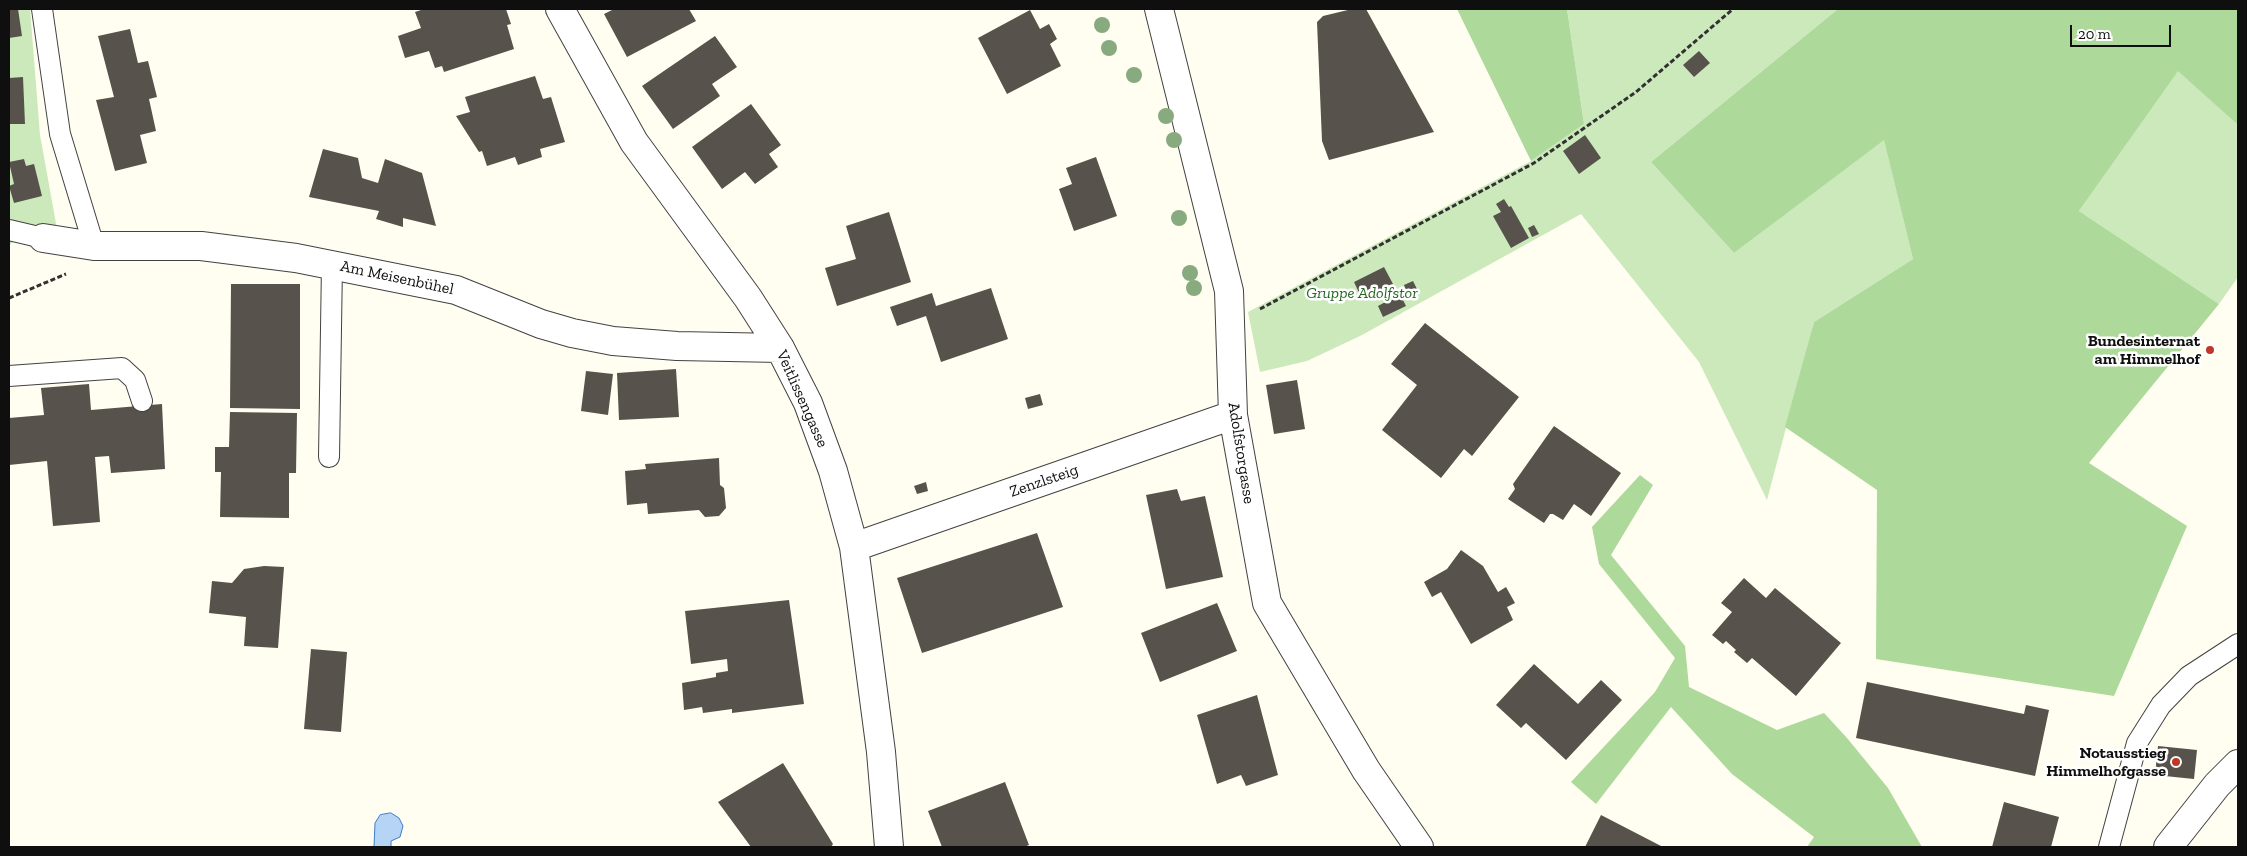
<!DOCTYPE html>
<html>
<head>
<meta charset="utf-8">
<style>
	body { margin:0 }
	#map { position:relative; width:2247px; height:856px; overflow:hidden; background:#fffef1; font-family:"Zilla Slab",serif }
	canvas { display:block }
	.frame { position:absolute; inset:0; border:10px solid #0f0f0f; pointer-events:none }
	.scale { position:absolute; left:2070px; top:25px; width:101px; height:22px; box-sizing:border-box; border:2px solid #0f0f0f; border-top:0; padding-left:6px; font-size:15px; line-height:18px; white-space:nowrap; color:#0f0f0f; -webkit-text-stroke:4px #fff; paint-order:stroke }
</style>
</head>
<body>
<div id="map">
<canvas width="2247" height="856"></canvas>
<div class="frame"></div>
<div class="scale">20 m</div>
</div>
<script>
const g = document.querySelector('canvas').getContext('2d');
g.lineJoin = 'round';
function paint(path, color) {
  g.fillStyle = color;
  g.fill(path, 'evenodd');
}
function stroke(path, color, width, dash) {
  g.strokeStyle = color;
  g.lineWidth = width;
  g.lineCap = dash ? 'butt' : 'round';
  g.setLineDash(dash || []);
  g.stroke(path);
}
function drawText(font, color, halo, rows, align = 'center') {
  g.font = font + ' "Zilla Slab",serif';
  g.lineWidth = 5;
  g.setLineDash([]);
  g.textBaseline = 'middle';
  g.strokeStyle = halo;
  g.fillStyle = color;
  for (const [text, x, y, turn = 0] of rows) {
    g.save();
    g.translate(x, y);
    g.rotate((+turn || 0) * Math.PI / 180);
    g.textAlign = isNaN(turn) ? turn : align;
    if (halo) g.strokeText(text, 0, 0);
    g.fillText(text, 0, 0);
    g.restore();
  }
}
paint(new Path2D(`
	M9,9H30L40,135L57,229L16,240L9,245Z
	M1567,9H1838L1651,162L1734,253L1884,139L1913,259L1814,322L1767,500L1699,362L1581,214L1362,335L1307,361L1260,372L1248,312L1531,161L1584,124Z
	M2178,70L2238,125V277L2219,304L2079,211Z`), '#cce9bb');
paint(new Path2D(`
	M1457,9H1567L1584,124L1531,161Z
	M1838,9H2238V125L2178,71L2079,211L2219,304L2089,463L2187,526L2114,696L1876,659L1877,490L1785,427L1814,322L1913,259L1884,140L1734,253L1651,162Z
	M1640,475L1653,485L1611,555L1685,646L1689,687L1777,730L1824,713L1847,738L1888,788L1922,847H1807L1814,837L1732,774L1671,707L1596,804L1571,782L1655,692L1675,658L1599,564L1592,527Z`), '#add99a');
const water = new Path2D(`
	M391,813L399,818L403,826L400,837L391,841V847H374L375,823L380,815Z`);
paint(water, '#b6d4f5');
stroke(water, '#3f7ecb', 1);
paint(new Path2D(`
	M9,9H18L22,36L9,38Z
	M424,9H506L511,24L507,25L514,49L444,72L442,66L435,68L429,51L405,58L398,36L421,28L415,12Z
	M614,9H689L696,21L627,57L604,14Z
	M1352,9H1366L1434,132L1329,160L1322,141L1317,22L1323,16Z
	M1030,10L1040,29L1049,24L1057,39L1050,44L1061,66L1007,94L978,38Z
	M130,29L138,63L148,61L157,97L149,99L156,131L140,135L147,163L115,171L96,100L114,97L98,36Z
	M715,36L737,67L712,84L720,96L673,129L642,86Z
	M1699,51L1710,63L1694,77L1683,65Z
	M535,76L543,99L551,97L565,142L540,149L542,157L518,165L515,157L487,166L482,151L479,152L456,116L470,112L465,97Z
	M23,77L25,124H9V78Z
	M751,104L781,145L769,154L778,167L755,184L745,172L722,189L692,147Z
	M1585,135L1601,158L1579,174L1563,151Z
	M323,149L358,158L362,178L378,183L385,159L422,173L436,226L403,218V227L376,219L379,211L309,197Z
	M1096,157L1117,216L1074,231L1059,189L1072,184L1066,168Z
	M24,159L26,166L34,164L42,196L14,203L9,186L14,184L9,162Z
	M1504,199L1509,207L1511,206L1529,238L1511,248L1493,216L1501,212L1496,204Z
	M889,212L911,282L837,306L825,268L856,259L846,226Z
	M1534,225L1539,234L1532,237L1528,228Z
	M1384,267L1393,284L1362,299L1354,282Z
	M1413,281L1418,291L1408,295L1404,285Z
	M231,284H300V409L230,408Z
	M991,288L1008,339L941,362L926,316L897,326L890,307L932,293L936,306Z
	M1400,294L1406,306L1383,317L1378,306Z
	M1425,323L1519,397L1472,456L1464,449L1441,478L1382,430L1417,385L1391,364Z
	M676,369L679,417L619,420L617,373Z
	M586,371L613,374L608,415L581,411Z
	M1297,380L1305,429L1274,434L1266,385Z
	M89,384L91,410L162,404L165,469L111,473L109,456L95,457L100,522L53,526L47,461L9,465V418L44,415L41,388Z
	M1040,394L1043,405L1028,409L1025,398Z
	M230,412L297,413L296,473H289V518L220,517L221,472H215V447H229Z
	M1554,426L1621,473L1591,516L1574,504L1563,520L1553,514H1550L1544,523L1508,499L1515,489L1513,484Z
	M719,458L720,485L724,488L726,508L719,516L705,517L699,510L648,514L647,503L627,505L625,471L646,469L645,464Z
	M926,482L928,491L917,494L914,486Z
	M1177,489L1181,501L1205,496L1223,577L1166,589L1146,495Z
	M1037,533L1063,607L922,653L897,578Z
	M1461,550L1483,566L1498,592L1506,587L1515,603L1507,607L1513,620L1471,644L1441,592L1432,597L1424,582L1447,569Z
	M264,566L284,567L278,648L244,646L246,617L209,613L212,581L232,583L244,569Z
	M1744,578L1766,598L1775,588L1841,643L1796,696L1752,658L1747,663L1734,652L1736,650L1726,641L1723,644L1712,635L1732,612L1721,603Z
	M789,600L804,704L732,713V709L703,713L702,707L684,710L682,683L716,677V673L728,671L727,659L691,664L685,611Z
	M1217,603L1237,651L1160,682L1141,633Z
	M311,649L347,652L341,732L304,729Z
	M1534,664L1578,704L1601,680L1622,700L1566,760L1526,723L1521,728L1496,705Z
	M1867,682L2024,714L2026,705L2049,710L2035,776L1856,738Z
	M1257,695L1278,775L1246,786L1241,775L1217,784L1197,715Z
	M2158,746L2197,750L2194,779L2155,775Z
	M783,763L833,844L831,847H751L718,802Z
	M1005,782L1029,845L1024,847H942L928,811Z
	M2004,802L2059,817L2051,847H1992Z
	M1601,815L1663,847H1585Z`), '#57524b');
const service = new Path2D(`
	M42,9L60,134L94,246
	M9,230L43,238
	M9,376L122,368L135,380L142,401
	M329,457L332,264
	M2109,847L2137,743L2161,705L2189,676L2238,644`);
const minor = new Path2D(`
	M560,9L634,142L748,298L780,348L808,403L833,471L854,547L881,752L889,847
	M1159,9L1229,291L1233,415L1267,603L1366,770L1419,847
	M43,238L94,246H201L296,258L456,290L541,324L572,333L613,341L677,346L780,348
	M854,547L1233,415
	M2168,847L2217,785L2238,764`);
stroke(service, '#424242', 22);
stroke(minor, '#424242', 30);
stroke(new Path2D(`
	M9,298L66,274
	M1260,309L1534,163L1636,92L1733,9`), '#313131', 3, [5, 2.5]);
stroke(service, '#fff', 20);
stroke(minor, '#fff', 28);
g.fillStyle = '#87aa7e';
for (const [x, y] of [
	[1102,25],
	[1109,48],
	[1134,75],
	[1166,116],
	[1174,140],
	[1179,218],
	[1190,273],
	[1194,288]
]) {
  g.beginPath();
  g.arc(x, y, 8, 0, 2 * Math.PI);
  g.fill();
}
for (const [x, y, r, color] of [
	[2210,350,5,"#bd3829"],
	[2176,762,5,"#bd3829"]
]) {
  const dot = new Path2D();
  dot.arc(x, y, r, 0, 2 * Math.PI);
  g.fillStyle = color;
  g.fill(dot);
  stroke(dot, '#fff', 2);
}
drawText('16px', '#0f0f0f', '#fff', [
	["Am Meisenbühel",397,278,12],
	["Veitlissengasse",802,399,66],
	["Adolfstorgasse",1241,453,81],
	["Zenzlsteig",1044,481,-19]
]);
drawText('italic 16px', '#246620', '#fff', [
	["Gruppe Adolfstor",1362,293]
]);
drawText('bold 16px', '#0f0f0f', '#fff', [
	["Bundesinternat",2200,341],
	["am Himmelhof",2200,359],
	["Notausstieg",2166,753],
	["Himmelhofgasse",2166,771]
], 'right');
</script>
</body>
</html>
